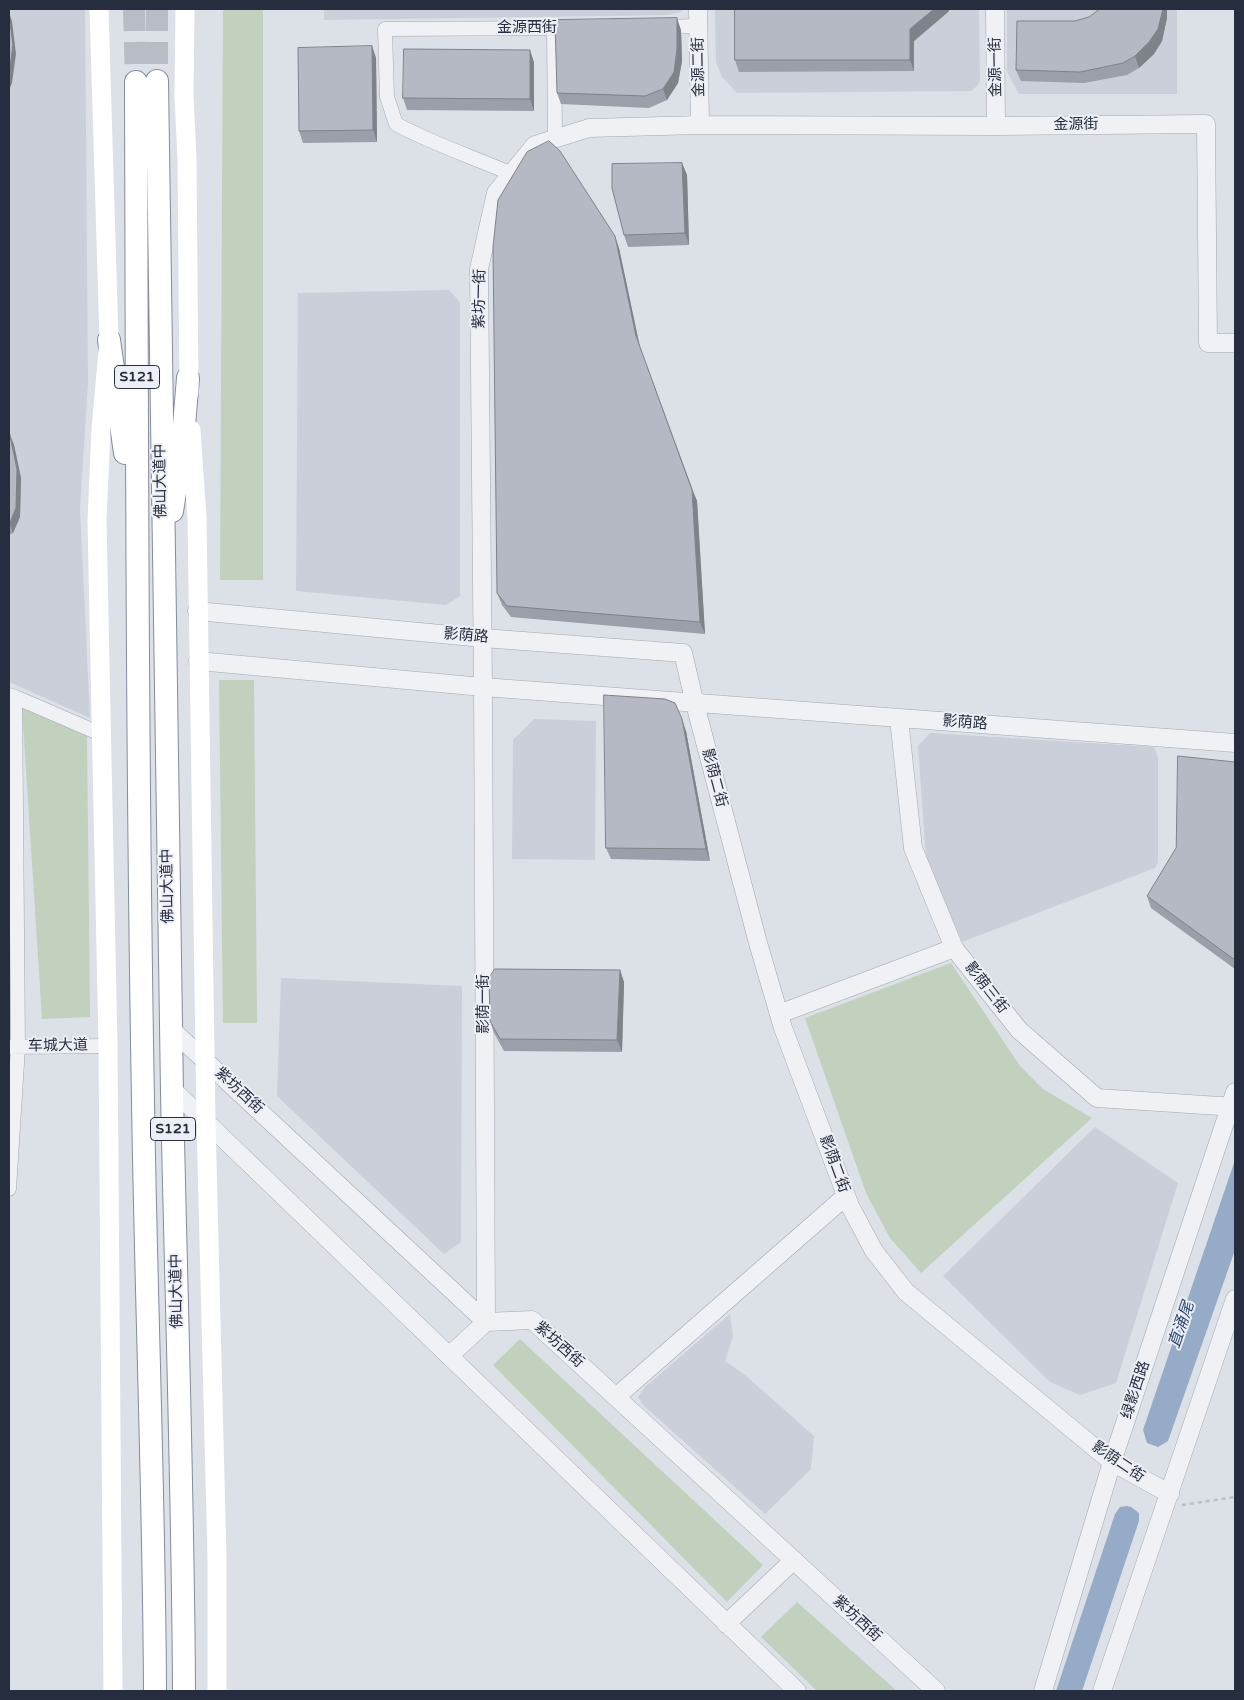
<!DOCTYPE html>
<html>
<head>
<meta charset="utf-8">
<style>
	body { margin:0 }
	#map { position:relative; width:1244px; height:1700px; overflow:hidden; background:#dce0e7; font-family:"Varela Round",sans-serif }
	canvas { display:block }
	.frame { position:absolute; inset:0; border:10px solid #262d3e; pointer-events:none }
</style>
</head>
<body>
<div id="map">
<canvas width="1244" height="1700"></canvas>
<div class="frame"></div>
</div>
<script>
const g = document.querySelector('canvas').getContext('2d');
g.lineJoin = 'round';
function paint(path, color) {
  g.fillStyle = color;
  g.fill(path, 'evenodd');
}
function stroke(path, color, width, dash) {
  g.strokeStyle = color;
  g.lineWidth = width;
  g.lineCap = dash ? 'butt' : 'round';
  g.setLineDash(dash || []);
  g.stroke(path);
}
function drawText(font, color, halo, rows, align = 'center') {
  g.font = font + ' "Varela Round","Noto Sans SC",sans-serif';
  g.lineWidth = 4;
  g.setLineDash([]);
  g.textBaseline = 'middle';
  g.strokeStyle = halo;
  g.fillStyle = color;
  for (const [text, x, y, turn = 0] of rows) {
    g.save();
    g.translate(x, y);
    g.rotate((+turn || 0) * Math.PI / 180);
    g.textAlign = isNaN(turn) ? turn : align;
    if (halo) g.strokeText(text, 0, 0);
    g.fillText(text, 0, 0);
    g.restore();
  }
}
paint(new Path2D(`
	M9,9H85L88,383L80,509L90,718L9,682Z
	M324,9H681L682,11L669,15L324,20Z
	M715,9H979L980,80L978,85L971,91L737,93L722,77L716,62Z
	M1007,9H1177V94H1019L1007,72Z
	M449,290L460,302V596L446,605L296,591L298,293Z
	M534,719L596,721L595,860L512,859L513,740Z
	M930,733L1154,747L1158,757V862L1155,868L962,942L926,858L918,746Z
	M281,978L462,986L461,1242L444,1254L277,1096Z
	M1095,1127L1178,1183L1116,1383L1080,1395L1050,1382L943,1276Z
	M730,1314L733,1336L725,1361L745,1375L814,1436L811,1469L765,1514L643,1405L638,1397L645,1387Z`), '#cacfd9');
paint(new Path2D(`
	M223,9H263V580H220Z
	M219,680H254L257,1023H223Z
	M22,708L87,735L90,1017L42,1019Z
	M951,963L1020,1066L1043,1089L1092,1118L921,1273L890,1238L866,1193L805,1018Z
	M520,1339L763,1565L727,1602L493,1365Z
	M797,1602L897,1691H817L761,1637Z`), '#c1d1bd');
paint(new Path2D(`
	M1235,1160V1250L1168,1441L1158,1447L1147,1443L1143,1430Z
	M1127,1506L1131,1507L1139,1513V1521L1082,1691H1056L1115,1514L1120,1507Z`), '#96abc8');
stroke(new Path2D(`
	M134,9L136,82
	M157,9V81`), '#b8bcc5', 22, [22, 11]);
const minor = new Path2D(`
	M661,27L698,26
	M554,28L555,139
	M512,174C473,157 433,144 396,124L387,97L385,29L572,28
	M9,695L15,697L18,1047L9,1189
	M15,697L101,734
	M9,1047L108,1046`);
const tertiary = new Path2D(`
	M698,9L700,125
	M995,9L996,126
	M197,611L483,638L683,653L695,704L758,943L783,1028L850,1206L874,1251L906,1292L1112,1462L1170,1494
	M198,661L483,687L1235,743
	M899,719L913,848L954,948L1019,1030L1097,1098L1235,1107
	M779,1014L954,948
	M171,1029L486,1322L532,1320L936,1691
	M172,1089L797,1691
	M449,1356L486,1322L483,687L479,269L496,193L535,145L589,128L700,125L996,126L1206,124L1208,343H1235
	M616,1397L846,1196
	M726,1624L794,1560
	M1043,1691L1112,1462L1235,1092
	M1102,1691L1235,1299`);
const trunk = new Path2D(`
	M157,81C161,418 165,755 172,1092C176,1292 183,1492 184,1691
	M136,82C137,422 137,761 143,1101C146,1298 154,1494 155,1691
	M109,340L125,453
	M172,511L182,449L188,378`);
stroke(minor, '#a2a7b1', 15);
stroke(tertiary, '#a2a7b1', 19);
stroke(trunk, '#848c9e', 24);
stroke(new Path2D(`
	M1182,1505L1235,1497`), '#bbbec5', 2.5, [4, 4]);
stroke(minor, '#eff1f5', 14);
stroke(tertiary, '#eff1f5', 18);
stroke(new Path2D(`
	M99,9L109,340L101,429L97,521L108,1046L113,1691
	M185,9L184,96L187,159L189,392
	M191,430L197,518L206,1122L217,1558V1691`), '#fff', 19);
stroke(trunk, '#fff', 22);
paint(new Path2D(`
	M735,9H950L948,12L914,41V71L739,72L735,60Z
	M1089,17L1167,18L1162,41L1154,54L1139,68L1127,75L1084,83L1021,81L1016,70L1075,21Z
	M681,30L682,61L678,83L667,100L649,108L561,104L557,93Z
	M372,46L376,58L377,142L303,143L299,131Z
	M534,62V111L407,110L403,98Z
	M682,163L687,175L689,245L628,247L624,235Z
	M619,248L640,347L697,501L705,634L511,617L502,605L497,593Z
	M9,431L14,445L21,478L20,517L13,533L9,535Z
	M686,731L710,861L611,859L606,848Z
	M1235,762V969L1151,908L1147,896Z
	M620,970L624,982L622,1052L504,1051L494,1033L490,1021Z`), '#9b9fa9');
paint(new Path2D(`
	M934,9H950L948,12L914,41V71L910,60V29Z
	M1163,9H1167V18L1162,41L1154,54L1139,68L1135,56Z
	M9,13L12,21L16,54L12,83L9,90Z
	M677,18L681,30L682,61L678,83L667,100L663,89Z
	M372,46L376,58L377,142L373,130Z
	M530,50L534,62V111L530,99Z
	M682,163L687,175L689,245L685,233Z
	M615,236L619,248L640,348L636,336Z
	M10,436L14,445L21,478L20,517L13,533L10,524Z
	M692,490L697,501L705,634L700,622Z
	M682,719L686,731L710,861L706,849Z
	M620,970L624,982L622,1052L617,1040Z`), '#7e8289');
const building = new Path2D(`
	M735,9H934L910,29V60H735Z
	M1100,9H1163L1158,29L1149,42L1135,56L1123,63L1080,72L1016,70L1017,21H1075L1089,17Z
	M9,15L13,45L9,74Z
	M677,18V49L674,72L663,89L645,96L557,93L555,20Z
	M372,46L373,130L299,131L298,48Z
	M404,49L530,50V99L403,98Z
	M549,141L560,151L615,236L636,336L692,490L700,622L507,606L497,593L493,247L498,200L527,152Z
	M682,163L685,233L624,235L612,188V164Z
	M9,431L10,436L17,469L16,508L9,525Z
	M604,695L665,699L675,703L682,719L706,849L606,848Z
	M1178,756L1235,762V960L1147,896L1176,848Z
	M495,969L620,970L617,1040L500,1039L490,1021L489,978Z`);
paint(building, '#b4b9c4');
stroke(building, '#7e8289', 1);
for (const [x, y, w] of [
	[137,377,45],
	[173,1129,45]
]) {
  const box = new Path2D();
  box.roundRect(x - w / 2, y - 11.5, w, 23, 4);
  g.fillStyle = '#eceff5';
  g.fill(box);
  stroke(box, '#262d3e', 1);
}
drawText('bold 14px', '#262d3e', null, [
	["S121",137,377],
	["S121",173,1129]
]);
drawText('15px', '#262d3e', '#eceff5', [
	["金源西街",527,28],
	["金源二街",699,67,-91],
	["金源一街",996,67,-91],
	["金源街",1076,125,-1],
	["紫坊一街",480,299,-89],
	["佛山大道中",161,481,-91],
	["影荫路",466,636,5],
	["影荫路",965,723,4],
	["影荫二街",714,778,75],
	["佛山大道中",168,886,-91],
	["影荫三街",986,988,52],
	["影荫一街",484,1004,-90],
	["车城大道",58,1046,-1],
	["紫坊西街",239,1091,43],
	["影荫二街",834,1164,70],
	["佛山大道中",177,1291,-91],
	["紫坊西街",559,1345,42],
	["绿影西路",1136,1390,-72],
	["影荫二街",1118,1462,34],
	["紫坊西街",857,1619,43]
]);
drawText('italic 16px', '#2f4872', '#eceff5', [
	["直涌尾",1182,1325,-71]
]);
</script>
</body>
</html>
